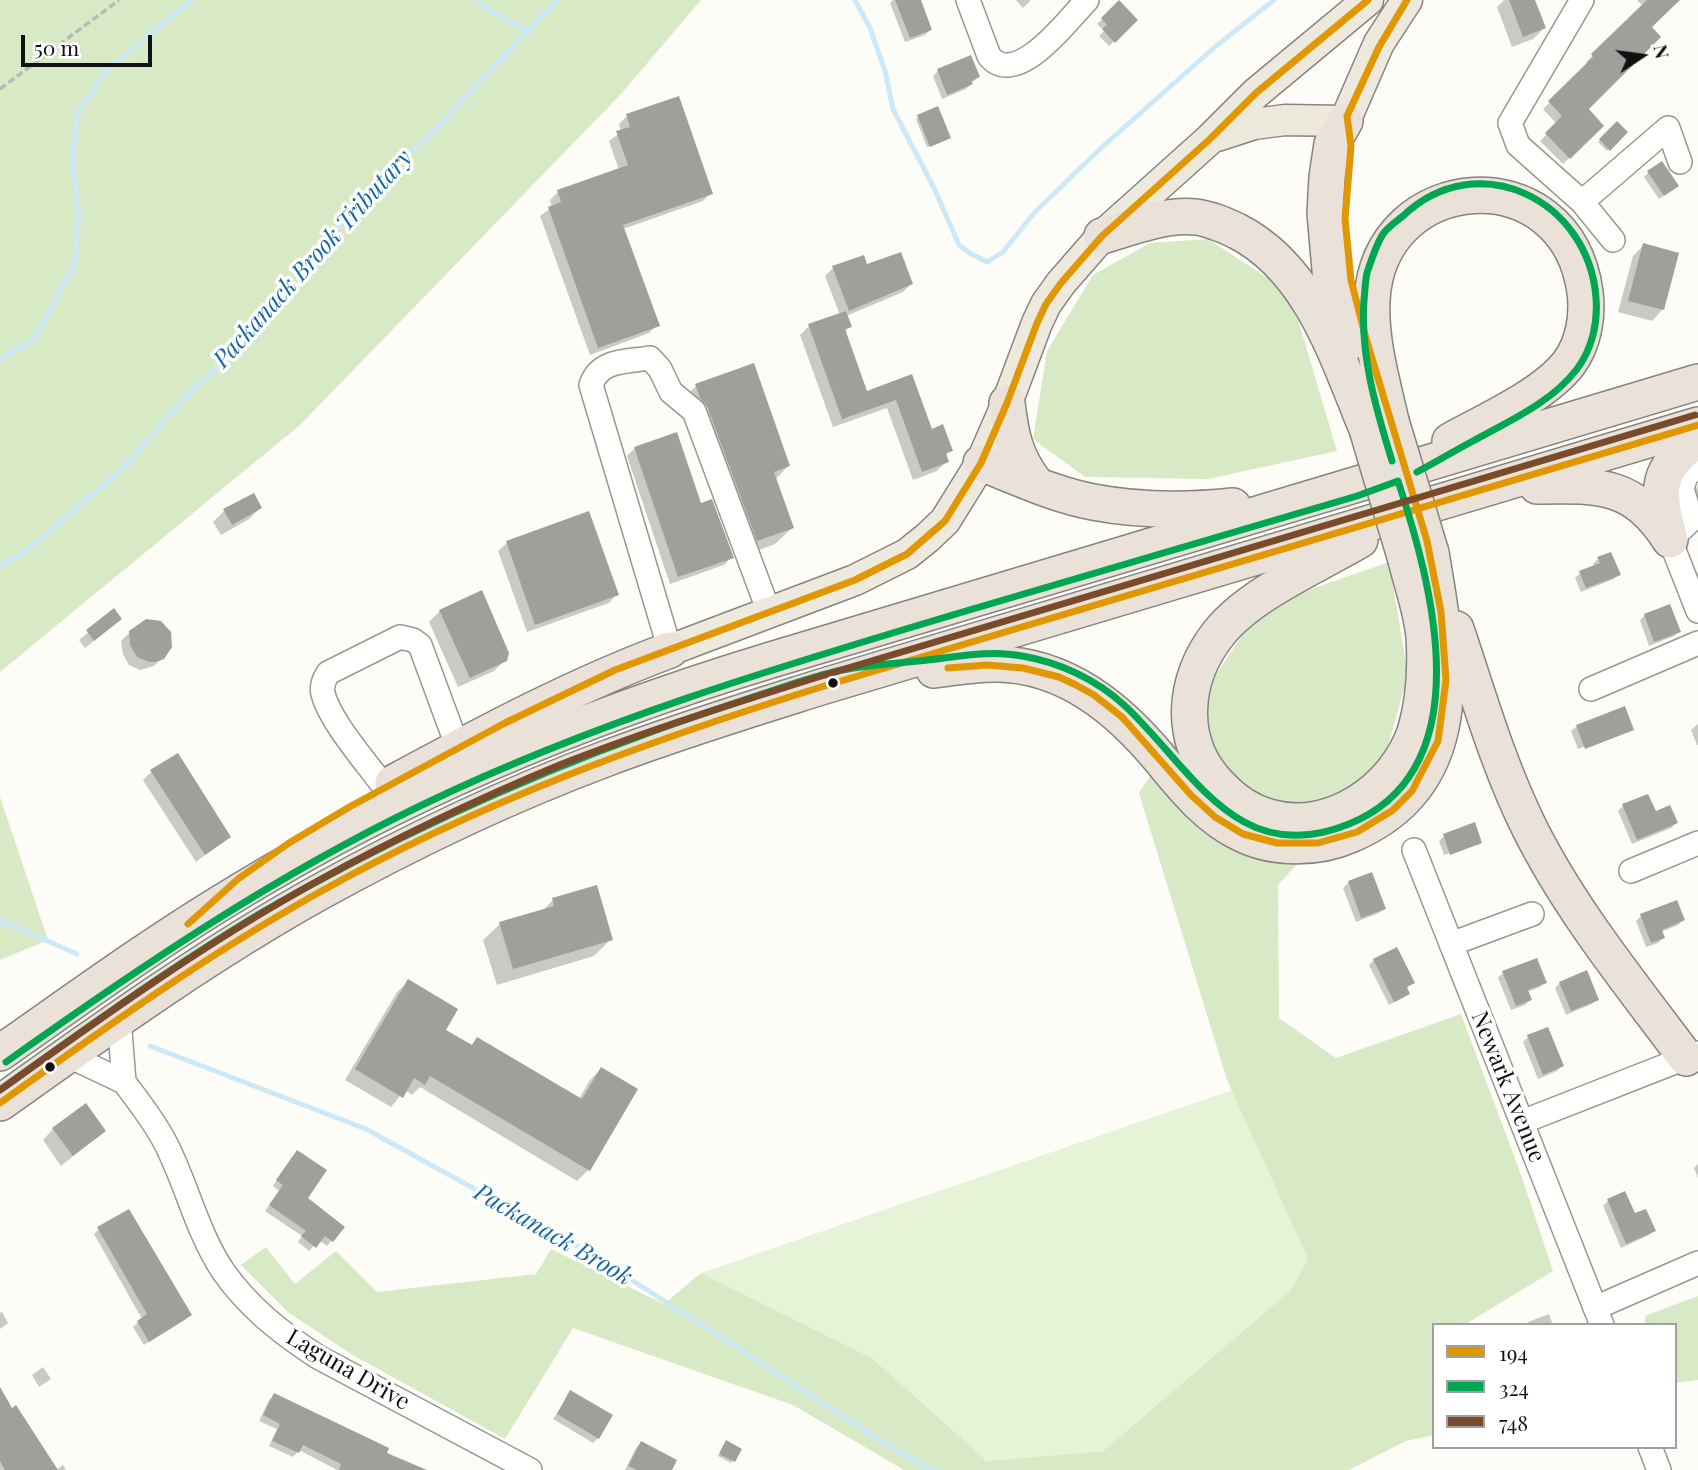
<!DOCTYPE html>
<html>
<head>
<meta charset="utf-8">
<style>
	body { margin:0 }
	#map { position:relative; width:1698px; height:1470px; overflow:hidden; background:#fdfcf7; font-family:"Playfair Display",serif }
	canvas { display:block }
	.legend { position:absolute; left:1432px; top:1323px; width:245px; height:126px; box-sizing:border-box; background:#fff; border:2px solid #a0a0a0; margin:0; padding:9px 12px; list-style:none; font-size:21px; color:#111 }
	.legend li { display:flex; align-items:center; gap:14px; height:35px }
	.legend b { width:35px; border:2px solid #a0a0a0 }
	.north { position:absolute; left:1607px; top:21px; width:70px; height:70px; -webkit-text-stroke:5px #fff; paint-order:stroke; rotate:77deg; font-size:19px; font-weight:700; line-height:28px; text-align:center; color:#111 }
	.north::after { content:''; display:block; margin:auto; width:24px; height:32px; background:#111; clip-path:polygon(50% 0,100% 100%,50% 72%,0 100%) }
	.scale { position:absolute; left:21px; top:35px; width:131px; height:32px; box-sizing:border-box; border:4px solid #111; border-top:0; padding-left:9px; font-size:21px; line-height:24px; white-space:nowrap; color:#111; -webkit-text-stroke:5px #fff; paint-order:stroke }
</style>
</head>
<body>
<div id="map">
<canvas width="1698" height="1470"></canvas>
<ul class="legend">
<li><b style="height:9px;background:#e09702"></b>194</li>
<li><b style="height:9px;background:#00a651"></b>324</li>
<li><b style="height:9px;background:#7a4b2a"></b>748</li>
</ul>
<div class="north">N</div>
<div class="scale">50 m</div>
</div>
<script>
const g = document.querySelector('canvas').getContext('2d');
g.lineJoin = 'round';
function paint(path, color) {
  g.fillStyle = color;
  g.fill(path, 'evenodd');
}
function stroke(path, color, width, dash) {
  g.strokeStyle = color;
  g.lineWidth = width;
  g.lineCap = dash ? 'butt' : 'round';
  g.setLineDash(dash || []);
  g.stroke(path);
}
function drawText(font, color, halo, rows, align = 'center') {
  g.font = font + ' "Playfair Display",serif';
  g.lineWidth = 7;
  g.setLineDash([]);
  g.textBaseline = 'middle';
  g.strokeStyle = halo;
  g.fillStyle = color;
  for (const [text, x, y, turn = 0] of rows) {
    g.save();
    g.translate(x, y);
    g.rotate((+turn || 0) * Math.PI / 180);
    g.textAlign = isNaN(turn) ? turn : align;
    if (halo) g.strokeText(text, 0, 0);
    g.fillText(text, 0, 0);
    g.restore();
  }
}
paint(new Path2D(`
	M1232,1090L1308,1259L1291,1290L1103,1451L987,1461L872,1358L701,1273Z`), '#e7f3d7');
paint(new Path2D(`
	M0,0H701L621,94L300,425L0,672Z
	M1208,239L1283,288L1299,323L1337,451L1208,479L1085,477L1033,439L1047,351L1093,275L1150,243Z
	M1389,562L1408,675L1381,771L1278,885L1279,1018L1336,1058L1461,1014L1521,1175L1553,1271L1464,1325H1434V1435L1406,1441L1349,1470H904L793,1405L573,1328L505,1439L351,1354L289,1313L241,1265L266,1247L295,1284L336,1251L377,1292L536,1274L551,1249L664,1304L701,1273L872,1358L987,1461L1103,1451L1291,1290L1308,1259L1227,1080L1139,793L1242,635L1280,600Z
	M0,797L48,940L0,960Z
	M1698,1296V1380L1675,1383V1325H1645V1316Z`), '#d8eac5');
paint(new Path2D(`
	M893,0H919L930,30L925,35L905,42L890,3Z
	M1016,0H1031L1023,8Z
	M1504,0H1533L1544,28L1533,39L1512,47L1497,7Z
	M1637,0H1677L1649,28L1586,110L1602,126L1563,164L1540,141L1557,124L1543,109L1588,65L1586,62L1643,6Z
	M1119,3L1136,20L1109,46L1099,36L1104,31L1097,24Z
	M938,71L978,77L966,89L942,99L933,76Z
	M937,109L947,140L927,147L916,119Z
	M627,116L711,193L703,201L623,229L657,325L649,333L590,355L540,216L552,207L550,200L558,192L619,170L609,141L621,132L619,124Z
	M1617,123L1626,132L1607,151L1598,142Z
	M1649,172L1672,190L1659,199L1644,177Z
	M1644,245L1663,309L1652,321L1618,312L1633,256Z
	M866,266L911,284L903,292L846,316L850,327L844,332L866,393L911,377L931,431L951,450L945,456L947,461L937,471L913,480L887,408L833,427L800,335L809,326L840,315L825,276L833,268Z
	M696,386L788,466L775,480L792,528L775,544L741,557L680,402Z
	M635,448L700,505L732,557L724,565L670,584L627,456Z
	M1698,486V513L1691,494Z
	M260,508L249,519L221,535L213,522L224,511Z
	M507,543L617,594L609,603L527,632L498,551Z
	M1598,559L1619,574L1614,579L1581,592L1575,578L1580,573L1595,567L1593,564Z
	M114,611L120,619L85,648L79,640Z
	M440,611L505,660L494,671L458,687L429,622Z
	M1645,615L1679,631L1674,636L1649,646L1640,620Z
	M130,632L162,658L154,666L140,670L129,665L123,654L121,641Z
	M1698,724V745H1697L1691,730Z
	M1577,726L1632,729L1629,733V730L1578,749L1571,731Z
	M151,772L229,837L196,862L143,780Z
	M1623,806L1676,823L1671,828L1632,844L1618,811Z
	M1444,836L1480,843L1477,846V844L1444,855L1439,841Z
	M1371,874L1384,908L1379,913L1356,922L1343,888L1348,883Z
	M553,900L611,939L594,956L497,985L483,940L500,924L541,912Z
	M1641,916L1683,920L1678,925L1661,932L1663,938L1658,943L1646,947L1636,921Z
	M1374,960L1413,982L1406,988L1408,993L1403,998L1389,1005L1369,965Z
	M1503,973L1545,982L1540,987L1527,992L1530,1000L1525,1005L1511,1010L1498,978Z
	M408,982L443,1030L470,1046L478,1039L579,1099L590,1080L601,1069L588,1170L577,1181L420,1087L412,1095L405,1090L391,1107L345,1080L397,992Z
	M1560,983L1597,999L1592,1004L1566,1015L1555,988Z
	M1528,1037L1562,1066L1557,1071L1538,1079L1523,1042Z
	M53,1129L104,1131L61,1166L43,1140Z
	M292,1157L306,1198L343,1227L327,1246L319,1240L309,1251L298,1242L302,1236L265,1211L279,1191L273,1186Z
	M1698,1164V1178L1694,1168Z
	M1624,1194L1634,1216L1654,1230L1649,1235L1621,1248L1603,1206L1608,1201Z
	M99,1229L190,1315L185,1320L144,1345L133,1327L142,1319L94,1234Z
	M2,1312L8,1323L0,1329V1313Z
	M1549,1314L1553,1325H1525L1528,1322Z
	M43,1367L51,1379L39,1387L32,1375Z
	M0,1390L12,1410L56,1470L63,1465L66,1470H0Z
	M571,1392L598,1438L593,1443L553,1419Z
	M274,1395L385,1454L422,1470H337L299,1450L293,1457L269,1446L277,1429L259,1421L269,1400Z
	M641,1443L670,1470H625L636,1448Z
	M724,1444L739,1450L731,1463L718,1456Z`), '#0003');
stroke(new Path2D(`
	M478,0L490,11L527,30
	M855,0L870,28L885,71L893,109L935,190L959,245L971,254L987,262L1003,252L1034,213L1101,148L1216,46L1274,0
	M0,359L34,339L74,266L79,215L72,158L77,114L107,70L191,0
	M0,566L27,550L120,471L188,394L243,343L294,277L373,187L435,129L557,0
	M0,920L77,954
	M150,1046L366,1129L585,1250L899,1452L933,1470`), '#cde8f7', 5);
paint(new Path2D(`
	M895,0H921L932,30L910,38Z
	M1119,0L1138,20L1115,43L1102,29L1107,25L1101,18Z
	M1509,0H1535L1546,28L1523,37Z
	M1647,0H1680L1652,27L1661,37L1589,109L1604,126L1570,159L1545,133L1562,116L1548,101L1593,57L1591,54Z
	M971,55L980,77L971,81L973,84L947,95L937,69Z
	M679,96L713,194L623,225L660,326L598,348L548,207L561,202L557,190L628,165L616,131L630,127L626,114Z
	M938,106L951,138L930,147L917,115Z
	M1617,121L1628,132L1610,151L1599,139Z
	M1662,161L1679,186L1664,196L1647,171Z
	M1643,243L1679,253L1664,310L1628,301Z
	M901,252L913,284L849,311L832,266L864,255L867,264Z
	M846,311L852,327L845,329L867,391L912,374L932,429L943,424L953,451L946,453L949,462L922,472L896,400L842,419L808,324Z
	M754,363L790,466L774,472L794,528L757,541L707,406L700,398L695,384Z
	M677,432L701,503L712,499L734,558L678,577L634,447Z
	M254,493L262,508L232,525L223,509Z
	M589,511L619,595L535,625L506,541Z
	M1611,552L1621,575L1586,588L1579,571L1600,563L1597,557Z
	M482,590L509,653L507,661L470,678L439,610Z
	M1670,604L1681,632L1654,642L1644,614Z
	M114,608L122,619L94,641L86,630Z
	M146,619L161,621L171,632L172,647L164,659L156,662H149L137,657L130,645L129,631Z
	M1625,706L1634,730L1585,749L1576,725Z
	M178,753L231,837L205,855L150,770Z
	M1648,794L1656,811L1670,805L1678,823L1637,840L1622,804Z
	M1475,822L1482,843L1450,855L1443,834Z
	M1372,872L1386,909L1361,918L1348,881Z
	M597,885L613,940L513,969L499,922L554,906L552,898Z
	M1677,900L1685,920L1662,930L1665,938L1651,943L1640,914Z
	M1397,947L1415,983L1407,987L1410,994L1394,1002L1373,959Z
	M1537,958L1547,983L1528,990L1532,1000L1516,1006L1502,971Z
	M1587,970L1599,1000L1571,1011L1559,982Z
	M408,979L458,1009L446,1030L472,1045L477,1037L582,1099L601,1067L638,1089L590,1171L430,1076L425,1085L414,1078L403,1098L355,1069Z
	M1548,1027L1564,1066L1543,1075L1527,1035Z
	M86,1103L106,1131L73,1156L52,1128Z
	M297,1150L327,1170L308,1198L345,1227L333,1242L325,1236L316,1248L301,1236L306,1231L269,1205L283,1185L276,1180Z
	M1625,1191L1635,1213L1646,1209L1656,1231L1626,1244L1607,1199Z
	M129,1209L192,1315L149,1342L137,1321L147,1314L97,1227Z
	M0,1387L12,1408L16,1405L58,1470H5L0,1461Z
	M570,1390L613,1415L599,1439L557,1414Z
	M274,1393L389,1448L387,1453L427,1470H339L341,1464L303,1445L299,1453L272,1441L280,1424L263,1415Z
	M726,1440L742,1449L735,1462L719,1454Z
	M641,1441L677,1460L672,1470H637L628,1466Z`), '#a19f9c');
const minor = new Path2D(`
	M968,0L989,56C1016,90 1069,19 1087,0
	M1582,0L1510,123L1518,145L1582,202L1613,240
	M1582,202L1668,128L1680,162
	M1698,469L1687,473L1682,488L1691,520L1698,518
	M1691,520L1670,540L1698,611
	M670,650L591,385C600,359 626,362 650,358L660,369L671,392L694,411L769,612
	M1591,689L1698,643
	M385,788C367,763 331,723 323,694C321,686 324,680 328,673L400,637L413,640L420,645L458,748
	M1414,850L1602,1325
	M1631,871L1698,843
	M1451,944L1532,914
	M67,1055L124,1082L119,1018
	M124,1082C139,1102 155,1122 166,1144C187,1185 197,1232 223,1271C248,1307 281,1333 318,1357L530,1470
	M1522,1122L1698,1053
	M1595,1308L1698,1263
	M1650,1447L1659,1470`);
const major = new Path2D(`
	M1217,136L1254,124L1285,120L1345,121L1379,43L1407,0
	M670,650L855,580L907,554L927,538L945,521L981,463L1007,403L1037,323L1046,304L1061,283L1102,236L1210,139L1256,93L1368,0`);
const highway = new Path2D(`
	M1345,121L1332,144L1327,177L1325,213L1331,281L1347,344
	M1102,236C1132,227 1164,214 1196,217C1211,219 1224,225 1237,231C1311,269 1337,357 1367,429
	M1007,403C1011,436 1015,457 1036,484
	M1391,421C1382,381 1370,341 1372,300C1379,169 1566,155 1585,292C1588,315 1584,343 1569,363C1545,395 1486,421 1450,441
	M981,463C1017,477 1055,495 1093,502C1140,511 1186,511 1233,506
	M1537,486C1598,485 1634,483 1670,540
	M1669,536C1656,491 1656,467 1698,439
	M1360,540C1316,566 1250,594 1219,633C1182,679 1177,743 1220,786C1233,800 1250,812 1269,817C1330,835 1395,790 1415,732C1424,702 1426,668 1424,637C1422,612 1412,585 1406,560
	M1456,629C1479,697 1498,765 1530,829C1571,911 1631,984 1686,1058
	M934,670C955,667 976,664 997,664C1066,665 1119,709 1161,760C1184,788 1208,818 1242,834C1275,850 1318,849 1350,835C1473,783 1449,658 1431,553
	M393,783C484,734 573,686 670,650
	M0,1053C80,997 158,940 242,890C407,790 586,716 771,660L1698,382
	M0,1103C104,1029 207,955 318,893C410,842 506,796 605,759C676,732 748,710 821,687L1698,425`);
stroke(minor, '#979795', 26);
stroke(major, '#858482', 33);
stroke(highway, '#858482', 38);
stroke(new Path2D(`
	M0,89L119,0`), '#b9b9b8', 3.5, [7, 3.5]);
stroke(minor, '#fffffe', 23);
stroke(major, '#ede9dc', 30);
stroke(highway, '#eae1d8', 35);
const highwayBridge = new Path2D(`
	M1391,421L1431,553
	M1367,429L1406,560`);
stroke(highwayBridge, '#858482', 38, []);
stroke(highwayBridge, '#eae1d8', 35);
stroke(new Path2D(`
	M948,668L987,665L1023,668L1059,677L1076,685L1094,695L1122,717L1191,795L1215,817L1243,834L1277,843H1318L1357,832L1393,810L1412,791L1438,741L1446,680L1441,612L1427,541L1365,335L1351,280L1345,219L1351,146L1347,116L1379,47L1407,0
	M188,924L238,879L289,843L351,806L505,723L615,670L855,580L907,554L945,521L981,463L1007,403L1037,323L1046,304L1061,283L1102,236L1210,139L1256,93L1368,0
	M0,1103C103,1029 207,955 318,893C480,802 645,742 821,687L1698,425`), '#e09702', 7);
stroke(new Path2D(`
	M1392,461C1376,409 1360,355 1364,300C1365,291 1365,282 1367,273C1371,261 1376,245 1383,234C1388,227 1397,221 1403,216C1478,145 1589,200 1596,298C1598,323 1592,349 1577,369C1551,403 1509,421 1473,441C1454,451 1436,462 1417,472
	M0,1090C85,1029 171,967 261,913C385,841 516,781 651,732C687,719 723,707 759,695C787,686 814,676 842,670C867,665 892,664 918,661C952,658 988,649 1022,656C1059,662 1097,680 1124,705C1192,768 1237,870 1349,824C1483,769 1432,584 1398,481L1357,496C1227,534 1096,573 966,611C781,666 596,721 422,805C274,876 140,967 6,1062`), '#00a651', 7);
stroke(new Path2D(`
	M0,1090C102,1017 204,944 314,883C394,839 477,799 562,764C646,731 732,704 818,677L1695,415`), '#7a4b2a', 7);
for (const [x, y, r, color] of [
	[833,683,6,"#111"],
	[50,1067,6,"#111"]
]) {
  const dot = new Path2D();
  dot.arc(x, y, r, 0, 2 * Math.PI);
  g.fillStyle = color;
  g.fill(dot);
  stroke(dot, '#fff', 2.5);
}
drawText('23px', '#111', '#fff', [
	["Newark Avenue",1508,1087,68],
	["Laguna Drive",348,1370,30]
]);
drawText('italic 24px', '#1768a6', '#fff', [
	["Packanack Brook Tributary",313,259,-48],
	["Packanack Brook",553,1235,30]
]);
</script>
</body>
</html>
